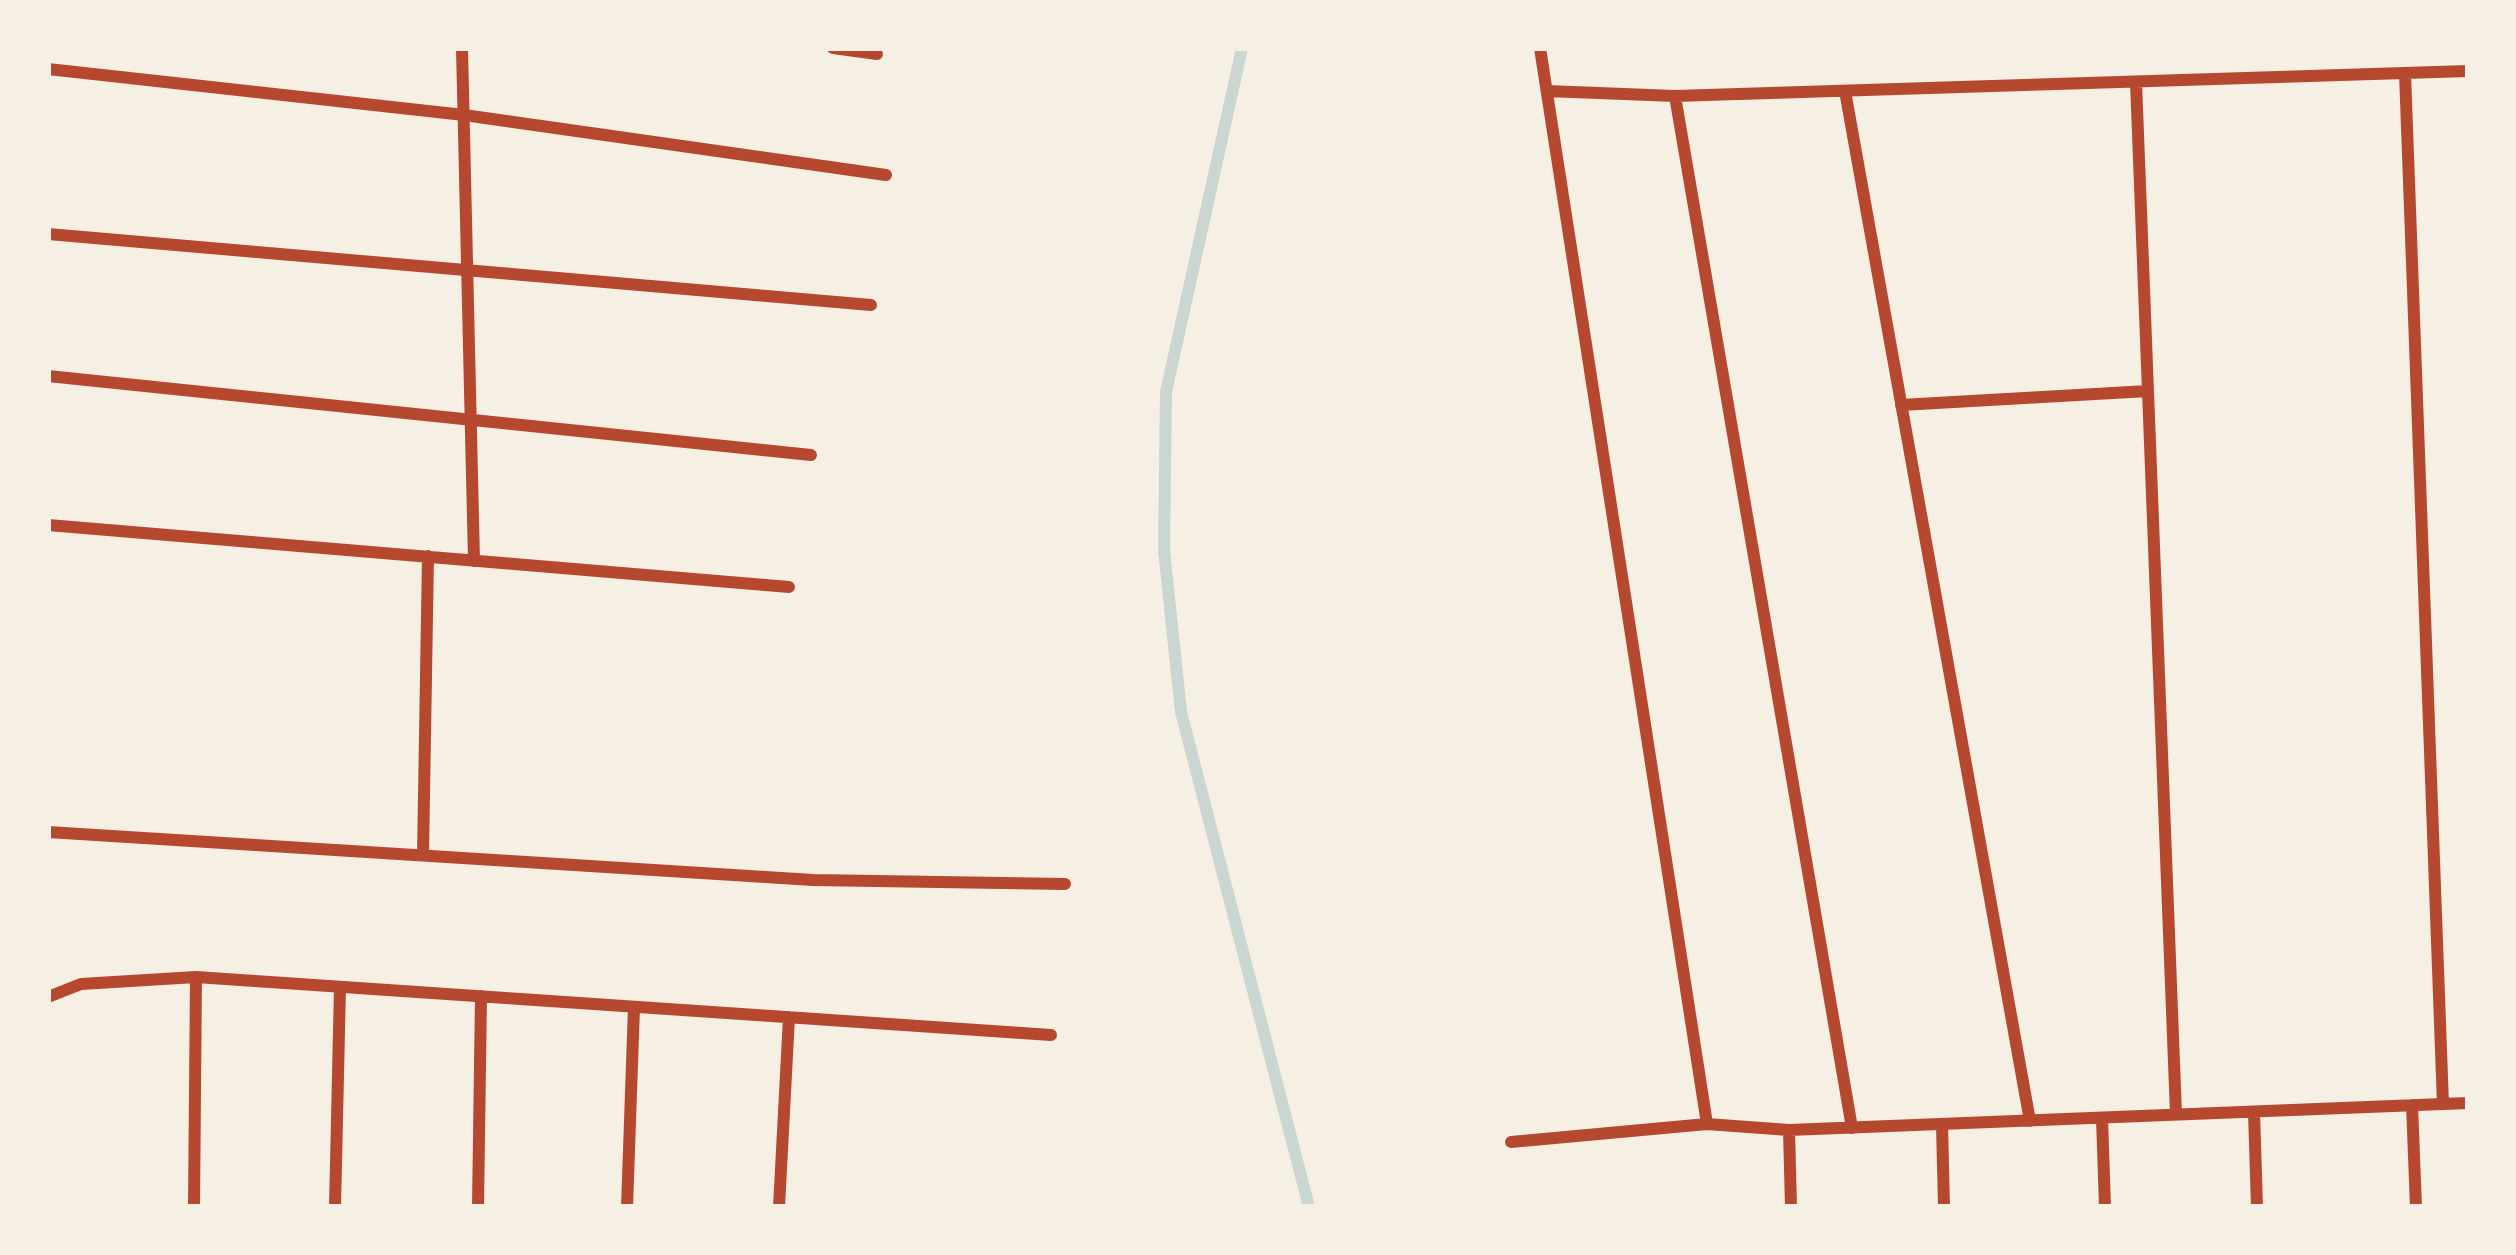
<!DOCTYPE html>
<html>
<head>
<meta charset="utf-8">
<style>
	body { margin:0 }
	#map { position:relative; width:2516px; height:1255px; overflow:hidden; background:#f6efe4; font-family:Lato,sans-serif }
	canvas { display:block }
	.frame { position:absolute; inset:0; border:51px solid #f6efe4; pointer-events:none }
</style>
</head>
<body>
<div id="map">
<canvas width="2516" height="1255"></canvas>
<div class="frame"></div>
</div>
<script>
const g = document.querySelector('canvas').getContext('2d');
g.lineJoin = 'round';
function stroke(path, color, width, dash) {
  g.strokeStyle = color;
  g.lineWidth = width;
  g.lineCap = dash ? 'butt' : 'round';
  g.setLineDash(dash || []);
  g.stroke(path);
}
stroke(new Path2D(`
	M1242,48L1166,392L1164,550L1181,712L1309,1207`), '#c9d6d2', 12);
stroke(new Path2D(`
	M462,48L474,561
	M833,48L877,54
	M1540,48L1707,1124
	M48,69L464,115L886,175
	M2405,73L2443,1104
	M2136,82L2176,1114
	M1547,91L1675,96L2468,71
	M1845,91L2030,1121
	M1675,96L1852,1128
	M48,234L871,305
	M48,376L811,455
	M1901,405L2148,391
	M48,525L789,587
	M48,832L813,880L1065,884
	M423,855L428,556
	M48,997L81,984L196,977L1051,1035
	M2412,1105L2416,1207
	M2254,1112L2257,1207
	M2102,1118L2105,1207
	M1942,1124L1944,1207
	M1789,1130L1791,1207
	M1511,1142L1707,1124L1789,1130L2468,1103
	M194,1207L196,977
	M335,1207L340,987
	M478,1207L481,996
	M627,1207L634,1007
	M779,1207L789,1017`), '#b5482f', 12);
</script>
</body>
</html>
